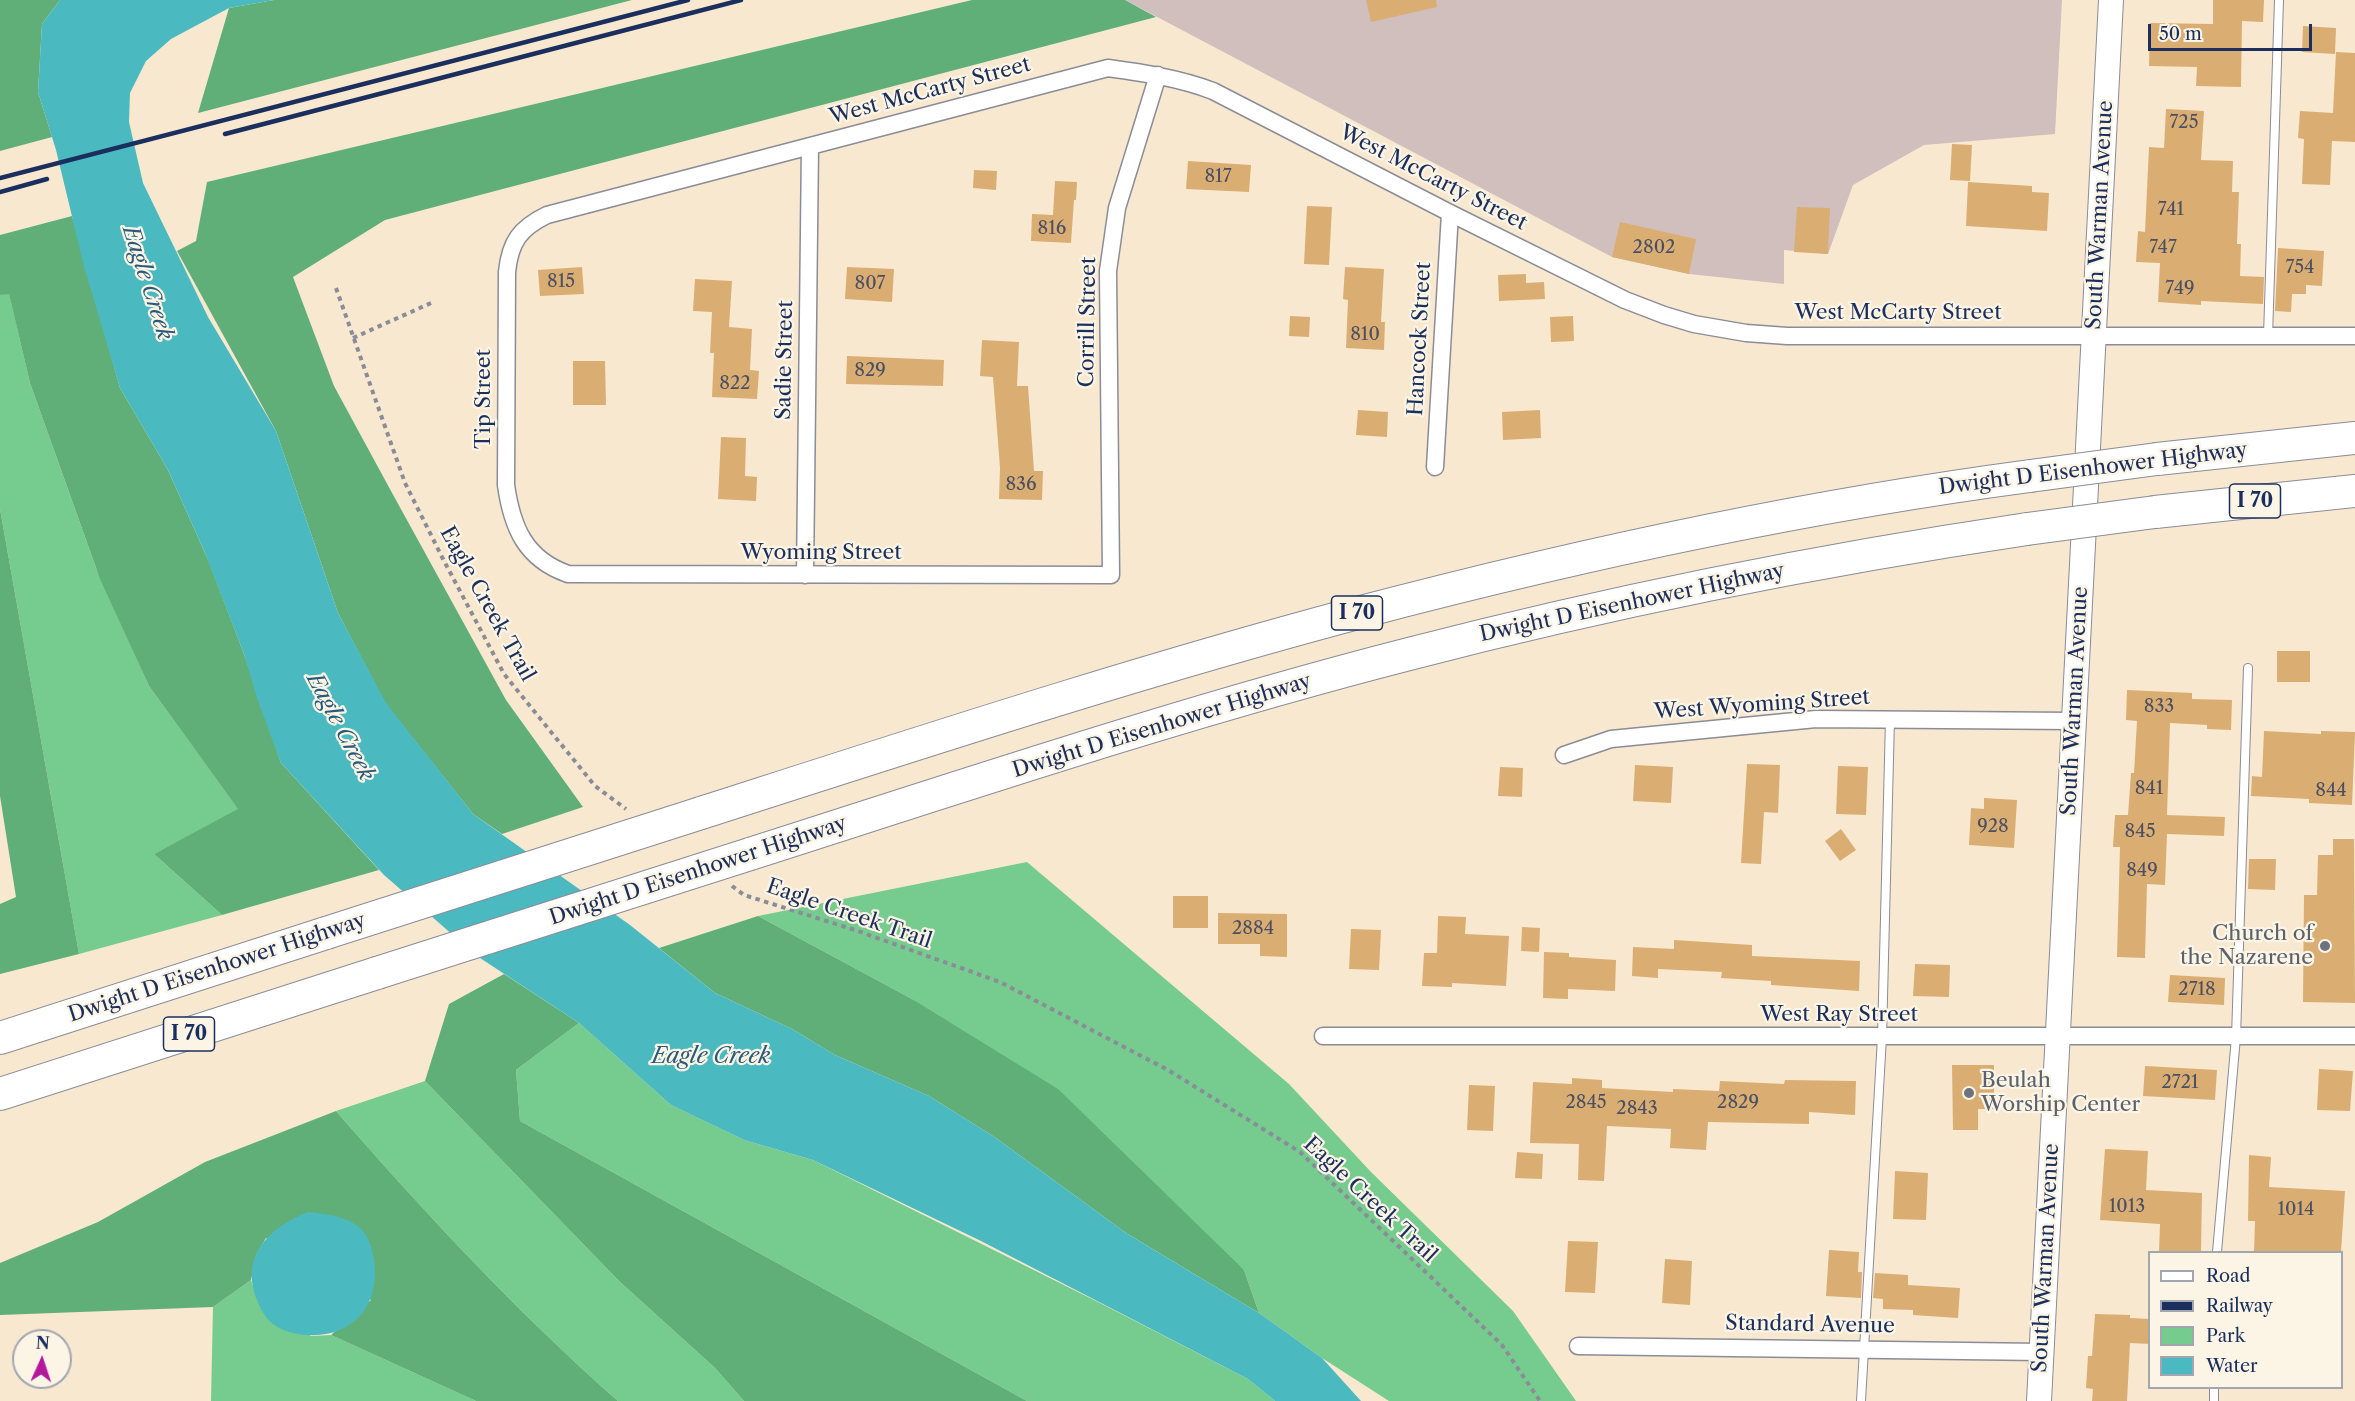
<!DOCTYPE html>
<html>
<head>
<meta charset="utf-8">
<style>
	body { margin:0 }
	#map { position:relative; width:2355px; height:1401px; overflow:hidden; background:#f8e8d0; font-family:"Libre Caslon Text",serif }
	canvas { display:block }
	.legend { position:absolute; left:2148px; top:1251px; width:195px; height:138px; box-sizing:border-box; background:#fcf5e5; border:2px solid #a2a6af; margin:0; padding:8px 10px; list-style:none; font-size:18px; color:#1b2f5e }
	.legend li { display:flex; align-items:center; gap:12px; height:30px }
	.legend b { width:30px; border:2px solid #a2a6af }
	.north { position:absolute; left:12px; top:1329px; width:60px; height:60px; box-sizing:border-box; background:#fcf5e5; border:2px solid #a2a6af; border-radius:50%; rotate:3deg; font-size:16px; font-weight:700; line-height:24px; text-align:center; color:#1b2f5e }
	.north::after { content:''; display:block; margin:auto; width:21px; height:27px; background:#b5179e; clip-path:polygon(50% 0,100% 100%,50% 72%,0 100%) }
	.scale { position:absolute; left:2148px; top:24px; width:164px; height:27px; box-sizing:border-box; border:3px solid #1b2f5e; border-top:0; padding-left:8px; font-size:18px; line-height:21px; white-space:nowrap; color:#1b2f5e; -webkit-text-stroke:4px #fcf5e5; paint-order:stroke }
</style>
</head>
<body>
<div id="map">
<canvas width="2355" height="1401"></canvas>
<ul class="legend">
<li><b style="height:8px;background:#fff"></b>Road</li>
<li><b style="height:8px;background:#1b2f5e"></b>Railway</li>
<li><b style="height:16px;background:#76cb8e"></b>Park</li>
<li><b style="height:16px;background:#4bbac0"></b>Water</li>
</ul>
<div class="north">N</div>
<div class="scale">50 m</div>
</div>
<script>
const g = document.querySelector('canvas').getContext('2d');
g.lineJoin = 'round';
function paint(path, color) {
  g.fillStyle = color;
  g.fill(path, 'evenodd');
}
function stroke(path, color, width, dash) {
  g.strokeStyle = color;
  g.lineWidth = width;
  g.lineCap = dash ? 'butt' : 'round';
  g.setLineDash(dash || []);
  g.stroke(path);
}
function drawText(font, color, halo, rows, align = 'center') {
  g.font = font + ' "Libre Caslon Text",serif';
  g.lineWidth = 4.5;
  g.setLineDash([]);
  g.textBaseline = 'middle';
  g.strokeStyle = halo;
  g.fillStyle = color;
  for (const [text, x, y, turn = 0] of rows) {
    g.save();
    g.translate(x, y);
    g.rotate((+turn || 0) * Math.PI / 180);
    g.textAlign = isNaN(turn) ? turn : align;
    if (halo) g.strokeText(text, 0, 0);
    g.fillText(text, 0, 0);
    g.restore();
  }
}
paint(new Path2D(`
	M1125,0H2062L2055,134L1924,145L1853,185L1828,254L1784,250V284L1689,274L1612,257Z`), '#d1bfbd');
paint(new Path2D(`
	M9,293L30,383L96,568L149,686L239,810L154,854L222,915L79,954L0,509V295Z
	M1027,862L1289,1084L1371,1172L1513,1311L1576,1401H1389L1322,1358L1259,1313L1244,1270L912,999L758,916Z
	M579,1023L671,1105L744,1140L813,1160L1096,1301L1248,1379L1275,1401H1027L520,1121L516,1070Z
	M425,1081L619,1281L715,1368L744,1401H618C517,1312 424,1212 336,1111Z
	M251,1280L258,1302L311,1336L331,1335L476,1401H211L213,1307Z`), '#76cb8e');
paint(new Path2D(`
	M0,0H60L42,24L38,92L52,137L0,151Z
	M274,0H632L198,113L229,8Z
	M972,0H1125L1156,17L385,220L293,277L334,386L391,491L506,700L583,807L502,834L473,814L385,703L338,613L276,431L177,251L196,241L207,182Z
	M72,216L120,388L168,470L209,562L244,654L281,763L379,870L222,915L154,854L238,809L149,686L100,579L30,383L9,294L0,295V235Z
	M0,509L79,954L0,974V904L16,897L0,796Z
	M758,916L912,999L1058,1089L1244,1270L1259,1313L1126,1233L996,1138L929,1096L835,1055L792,1029L715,993L659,948Z
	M504,974L579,1023L516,1070L520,1121L1027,1401H744L715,1368L619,1281L425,1081L449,1004Z
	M336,1111C424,1212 517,1312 618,1401H476L331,1335L371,1300L266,1238L256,1255L251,1280L213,1307L0,1315V1263L98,1222L205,1162Z`), '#60af79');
paint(new Path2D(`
	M60,0H274L229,8L171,39L146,61L130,93L129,122L143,183L208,317L276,431L338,613L386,703L473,814L630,925L715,993L792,1029L835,1055L929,1096L996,1138L1126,1233L1259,1313L1322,1358L1361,1401H1275L1248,1379L981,1241L813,1160L744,1140L671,1105L579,1023L477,956L384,875L281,763L257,698L244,654L205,553L168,470L120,388L84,266L56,150L38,92L42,24Z
	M308,1212C326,1214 346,1216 360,1228C368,1235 373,1250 374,1261C381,1310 347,1342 298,1334C285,1332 271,1326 264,1314C235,1265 261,1231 308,1212Z`), '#4bbac0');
paint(new Path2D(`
	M1366,0H1436L1437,7L1371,22Z
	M2213,0H2264L2263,22L2242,21L2241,87L2196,86L2197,67L2149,66L2150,23L2213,24Z
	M2303,26L2336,28L2335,54L2302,52Z
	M2336,52L2355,53V142L2332,141L2330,185L2302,184L2304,139L2298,138L2300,111L2333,113Z
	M2166,109L2204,111L2201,160L2233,161L2232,192H2239L2237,244H2241L2240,276L2264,277L2263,304L2201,301V305L2158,302L2160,263L2136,262L2138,231L2145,232L2149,147L2164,148Z
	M1952,144L1972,145L1970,181L1950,180Z
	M1188,161L1251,165L1249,192L1186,189Z
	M974,170L997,171L996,190L973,188Z
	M1055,181L1077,182L1076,200H1074L1071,243L1031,241L1032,214L1053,215Z
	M1968,182L2032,186V192L2049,193L2047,231L1966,226Z
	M1307,206L1332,207L1329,265L1304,264Z
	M1797,207L1830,208L1828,254L1794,252Z
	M1620,222L1696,239L1689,274L1612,257Z
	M2278,248L2324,251L2322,286L2306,285V294H2292L2291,312L2275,311Z
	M582,267L584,294L540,296L538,270Z
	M847,267L894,269L892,302L845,299Z
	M1345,267L1384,269L1381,322H1385L1384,350L1346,348L1348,300L1343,299Z
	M1526,274V283L1544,282L1545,299L1499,301L1498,275Z
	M695,279L732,281L729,327L752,329L750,370L759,371L757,399L712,397L714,353H710L712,312L693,311Z
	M1290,316L1310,317L1309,337L1289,336Z
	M1573,316L1574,341L1551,342L1550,317Z
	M982,340L1019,342L1017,386H1028L1034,471H1043L1042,500L999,499L1000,468L993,377L980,376Z
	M847,356L944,360L943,386L846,384Z
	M573,361H605L606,405H573Z
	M1358,410L1388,412L1387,437L1356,435Z
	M1540,410L1541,438L1503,440L1502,412Z
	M721,437L746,438L745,476L757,477L756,501L718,499Z
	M2277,651H2310V682H2277Z
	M2127,690L2192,693V699L2232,700L2231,730L2207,729V725L2170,723L2167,815L2225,817L2224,836L2167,834L2165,885L2147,884L2145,958L2117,957L2120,847H2113L2115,815H2128L2131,773H2134L2137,721L2126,720Z
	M2264,731L2321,734V731L2355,732L2352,805L2309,803V799L2251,796L2252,776L2262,777Z
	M1747,764L1780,765L1778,813L1764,812L1761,864L1741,863Z
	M1635,765L1673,767L1671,803L1633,801Z
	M1838,766L1868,767L1866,815L1836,814Z
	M1500,767L1523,768L1522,797L1498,796Z
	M1984,798L2017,800L2014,848L1969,845L1971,808L1984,809Z
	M1841,829L1856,850L1840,861L1825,841Z
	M2333,839H2354L2355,1003L2303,1002L2304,895H2317L2318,855H2333Z
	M2249,859H2276L2275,890L2248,889Z
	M1173,896H1208V928H1173Z
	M1218,913L1287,914V957L1260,956V944H1218Z
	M1438,916L1466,917L1465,934L1509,936L1506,986L1452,983V987L1422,986L1424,953H1437Z
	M1522,927L1540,928L1539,952L1521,951Z
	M1351,929L1381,930L1379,970L1349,969Z
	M1674,940L1752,945V956L1860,961L1859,991L1771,985V981L1721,978L1722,972L1658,969V978L1632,976L1633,947L1674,949Z
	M1544,952L1569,953V957L1616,960L1615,991L1568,989V999L1543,998Z
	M1915,964L1950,965L1949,997L1913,996Z
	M2170,975L2225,978L2224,1005L2168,1002Z
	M1952,1065H1994V1109H1978V1130H1953Z
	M2145,1066L2217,1070L2215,1100L2143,1096Z
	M2319,1069L2353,1071L2350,1111L2317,1110Z
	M1572,1078L1602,1080V1088L1673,1092V1089L1719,1091L1720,1081L1784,1084L1785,1080L1856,1081L1855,1115L1809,1112V1124L1708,1122L1706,1150L1670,1148L1671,1129L1607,1126L1604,1181L1578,1180L1579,1144L1530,1143L1533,1082L1572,1084Z
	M1469,1085L1495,1086L1493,1131L1467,1130Z
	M2105,1149L2148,1151L2146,1190L2202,1193L2201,1252H2159L2160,1224L2100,1220Z
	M1517,1152L1543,1154L1542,1179L1515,1178Z
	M2249,1155L2271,1157L2269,1187L2345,1191L2341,1252H2254L2255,1221H2248Z
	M1895,1171L1928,1173L1926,1220L1893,1219Z
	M1568,1241L1598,1242L1595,1293L1565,1292Z
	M1829,1250L1859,1252L1858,1272H1862L1861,1298L1826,1296Z
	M1665,1259L1692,1261L1690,1305L1662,1303Z
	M1875,1273L1908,1275V1285L1960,1288L1958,1318L1913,1315V1310L1883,1309V1299L1873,1298Z
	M2095,1314L2130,1315V1318L2150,1319V1344L2130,1343L2127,1401H2092L2093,1389L2086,1388L2088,1356H2092Z`), '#daae73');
const service = new Path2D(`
	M2268,336L2279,0
	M2217,1252L2236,1037L2248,668
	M1861,1401L1882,1037L1890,719
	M2214,1401V1388`);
const minor = new Path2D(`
	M1158,75L1117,208L1108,271L1111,575L568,574C525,559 512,527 506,485L507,272C510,242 520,228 547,215L1108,68C1144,73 1179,78 1213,91L1450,213L1625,300L1664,315L1694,324L1746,333L1787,336H2355
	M1435,467L1450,213
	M805,575L810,146
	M1564,755L1611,739L1816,719L2074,721
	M1323,1036H2355
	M1578,1346L2041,1352`);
const secondary = new Path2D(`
	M2039,1401L2111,0`);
const motorway = new Path2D(`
	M2157,459L2355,438
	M2155,512L2355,491
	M701,813C919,743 1139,671 1361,612C1581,554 1804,506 2030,476
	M750,854C969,784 1187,711 1409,654C1613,601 1819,560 2027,529
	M0,1038L326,933
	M0,1094L377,973`);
stroke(service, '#8a8c97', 10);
stroke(minor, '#8a8c97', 19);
stroke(secondary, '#8a8c97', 26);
stroke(motorway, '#8a8c97', 34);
stroke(new Path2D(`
	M336,288L405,483L443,559L504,674L595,786L626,809
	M353,338L431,303
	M732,886L744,895L855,930L1000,982L1168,1070L1300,1152L1502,1345L1540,1401`), '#8a8c97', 4, [4.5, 4.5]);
stroke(service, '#fff', 8);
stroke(minor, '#fff', 16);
stroke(secondary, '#fff', 24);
stroke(motorway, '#fff', 32);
stroke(new Path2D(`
	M225,134L741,0
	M0,178L688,0
	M0,192L47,179`), '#1b2f5e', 4.5);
const motorwayBridge = new Path2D(`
	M2030,476L2157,459
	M2027,529L2155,512
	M326,933L701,813
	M377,973L750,854`);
stroke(motorwayBridge, '#8a8c97', 34, []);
stroke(motorwayBridge, '#fff', 32);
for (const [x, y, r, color] of [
	[2325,946,6,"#6b7280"],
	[1969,1093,6,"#6b7280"]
]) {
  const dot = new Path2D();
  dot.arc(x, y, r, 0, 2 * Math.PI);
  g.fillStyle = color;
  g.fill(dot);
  stroke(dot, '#fcf5e5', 2);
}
drawText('18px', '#4b4f63', null, [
	["725",2184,123],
	["817",1218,177],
	["741",2171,210],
	["816",1052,229],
	["2802",1654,248],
	["747",2163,248],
	["754",2300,268],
	["815",561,282],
	["807",870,284],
	["749",2180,289],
	["810",1365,335],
	["829",870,371],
	["822",735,384],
	["836",1021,485],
	["833",2159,707],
	["841",2149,789],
	["844",2331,791],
	["928",1993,827],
	["845",2140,832],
	["849",2142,871],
	["2884",1253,929],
	["2718",2197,990],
	["2721",2180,1083],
	["2845",1586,1103],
	["2829",1738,1103],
	["2843",1637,1109],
	["1013",2127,1207],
	["1014",2296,1210]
]);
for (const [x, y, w] of [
	[2255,501,51],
	[1357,613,51],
	[189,1034,51]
]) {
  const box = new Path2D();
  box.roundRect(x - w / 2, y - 17, w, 34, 4.5);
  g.fillStyle = '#fcf5e5';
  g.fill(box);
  stroke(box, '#1b2f5e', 1.5);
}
drawText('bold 20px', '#1b2f5e', null, [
	["I 70",2255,501],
	["I 70",1357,613],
	["I 70",189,1034]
]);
drawText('21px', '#1b2f5e', '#fcf5e5', [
	["West McCarty Street",930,91,-15],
	["West McCarty Street",1433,178,27],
	["South Warman Avenue",2100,215,-87],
	["West McCarty Street",1898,313],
	["Corrill Street",1088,322,-89],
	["Hancock Street",1420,339,-87],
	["Sadie Street",785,360,-89],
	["Tip Street",484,399,-90],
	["Dwight D Eisenhower Highway",2093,469,-7],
	["Wyoming Street",821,553],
	["Dwight D Eisenhower Highway",1632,603,-12],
	["Eagle Creek Trail",487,604,61],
	["South Warman Avenue",2075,701,-87],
	["West Wyoming Street",1762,705,-4],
	["Dwight D Eisenhower Highway",1162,726,-17],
	["Dwight D Eisenhower Highway",698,871,-18],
	["Eagle Creek Trail",849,914,19],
	["Dwight D Eisenhower Highway",217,968,-18],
	["West Ray Street",1839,1015],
	["Eagle Creek Trail",1370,1200,43],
	["South Warman Avenue",2046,1258,-87],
	["Standard Avenue",1810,1325,1]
]);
drawText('21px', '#5b616d', '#fcf5e5', [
	["Church of",2313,934],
	["the Nazarene",2313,958],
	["Beulah",1981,1081,"left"],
	["Worship Center",1981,1105,"left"]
], 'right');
drawText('italic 22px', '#29597b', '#fcf5e5', [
	["Eagle Creek",147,283,72],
	["Eagle Creek",340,727,62],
	["Eagle Creek",711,1057]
]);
</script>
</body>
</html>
